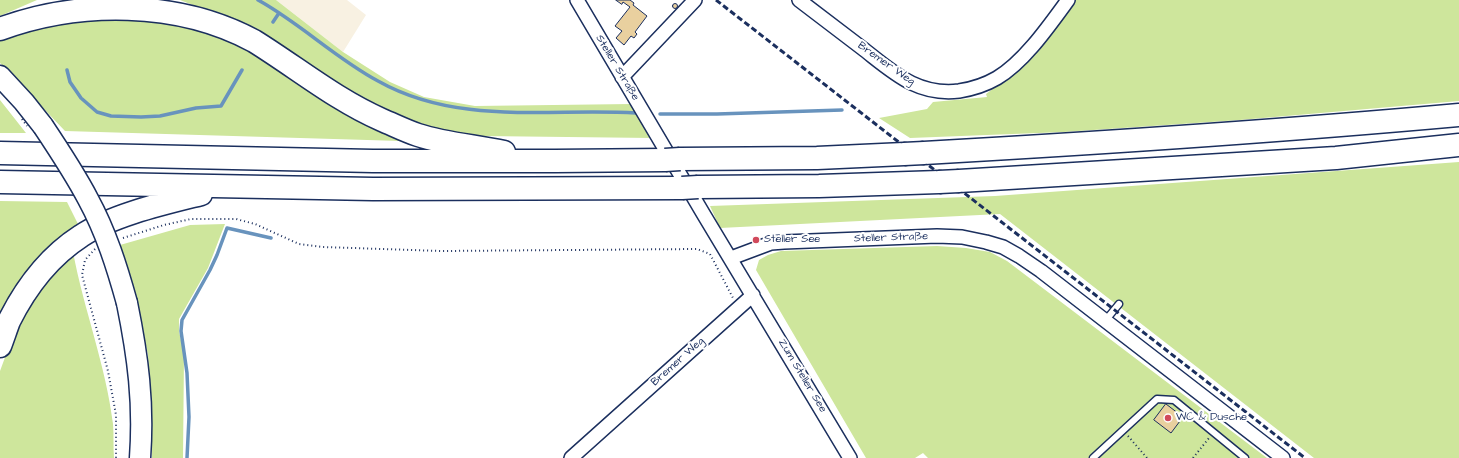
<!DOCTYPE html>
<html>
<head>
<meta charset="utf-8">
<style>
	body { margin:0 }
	canvas { display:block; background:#fff }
</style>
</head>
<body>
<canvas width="1459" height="458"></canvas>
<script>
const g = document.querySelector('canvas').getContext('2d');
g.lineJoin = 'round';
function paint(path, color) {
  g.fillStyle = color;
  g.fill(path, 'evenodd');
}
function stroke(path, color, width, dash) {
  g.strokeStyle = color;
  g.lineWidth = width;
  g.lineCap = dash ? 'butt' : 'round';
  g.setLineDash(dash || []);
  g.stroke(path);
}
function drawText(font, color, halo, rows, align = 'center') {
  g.font = font + ' "Architects Daughter",sans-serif';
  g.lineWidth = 4;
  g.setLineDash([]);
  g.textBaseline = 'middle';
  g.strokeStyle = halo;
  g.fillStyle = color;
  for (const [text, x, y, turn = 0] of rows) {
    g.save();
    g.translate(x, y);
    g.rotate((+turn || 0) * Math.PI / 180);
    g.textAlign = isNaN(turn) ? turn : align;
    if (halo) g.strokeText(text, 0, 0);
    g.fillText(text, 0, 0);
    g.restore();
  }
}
paint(new Path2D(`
	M276,0H347L366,15L343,52Z`), '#f8f1e2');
paint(new Path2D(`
	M0,0H37L0,16Z
	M180,0H276L343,52L390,82L424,97L475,106L631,104L653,138L482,136L427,130L376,110L218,15Z
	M1073,0H1459V101L1240,120L1064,132L910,138L879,118L927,109L933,102L987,97L986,94L1027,63Z
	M131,8L241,44L358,120L401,141L65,131L0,63V39L28,24Z
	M0,100L26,133H0Z
	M1459,162V458H1314L1000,214L720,228L710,206L995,196Z
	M0,201L67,202L78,224L36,266L6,302L0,316Z
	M225,224L208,268L179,319V331L184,355L183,458H152L148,355L136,297L120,245L190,225Z
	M937,246L966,248L990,252L1007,261L1267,458H928L923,453L915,458H866L756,270L759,260L768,255L781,251Z
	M73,252C84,310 106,366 113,424C114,435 113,447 114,458H0V371L21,314L45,281Z`), '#cee69c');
stroke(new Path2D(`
	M258,0C300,23 335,58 378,81C458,126 549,108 636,113
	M273,22L279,13
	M67,70L70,82L81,98L97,112L111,116L141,117L160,116L196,108L221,106L242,70
	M660,114H717L842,110
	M187,458L189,417L187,373L181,331L182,320L210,270L217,255L227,228L271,238`), '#6893bd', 3.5);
const building = new Path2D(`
	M616,0H630L634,3L633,5L647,16L635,32L637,34L634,38L631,36L624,45L616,38L622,31L615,26L630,7L623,2L622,4Z
	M672.5 6a2.5 2.5 0 1 1 5 0a2.5 2.5 0 1 1-5 0Z
	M1166,404L1183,417L1171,433L1154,420Z`);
paint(building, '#e9d09f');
stroke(building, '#1b2f5e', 1);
const lane = new Path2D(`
	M1105,321L1119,304
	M1093,458L1157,399L1174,400L1245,458`);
const street = new Path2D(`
	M577,0L704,215L850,458
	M799,0C820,16 841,32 862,48C893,72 917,96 959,91C972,89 985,85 997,78C1024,62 1049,26 1068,0
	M622,77L695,0
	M731,258L771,243L784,242L937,236L962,237L986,242L1003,247L1019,256L1041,271L1283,458
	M571,458L753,295`);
const primary = new Path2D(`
	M0,76L24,102L43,126
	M127,303C138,357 144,403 140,458`);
const highway = new Path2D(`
	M0,29C79,0 178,0 254,41C296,67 336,100 382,120C394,125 406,131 418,135C446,144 476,146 504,152
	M0,153L373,161H555L665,160
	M924,153C1102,143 1281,131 1459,115
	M680,159L817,158L904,154
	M959,181L1336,158L1459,145
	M0,182L373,189L682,188
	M698,187L819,186L939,182
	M0,346C3,338 6,329 9,321C26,287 50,256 81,236C112,215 165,203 201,194`);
stroke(lane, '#1b2f5e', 9);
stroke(street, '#1b2f5e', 16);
stroke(primary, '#1b2f5e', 23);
stroke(highway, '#1b2f5e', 25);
stroke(new Path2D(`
	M123,238L164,225L191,219H236L255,224L299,244L323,247L441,251L697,249L710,254L733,298
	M95,249L85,260L82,275L108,371L116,415V458
	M1128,436L1147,458
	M1193,458L1209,438`), '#1b2f5e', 2, [1, 3]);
stroke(lane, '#fff', 6);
stroke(street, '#fff', 13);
stroke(primary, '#fff', 20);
stroke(highway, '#fff', 22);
stroke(new Path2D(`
	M716,0L1305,458`), '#1b2f5e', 3, [6, 3]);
const primaryBridge = new Path2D(`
	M43,126C59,150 75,174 88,199C106,232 117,267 127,303`);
const highwayBridge = new Path2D(`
	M904,154L924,153
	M665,160L680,159
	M939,182L959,181
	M682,188L698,187`);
stroke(primaryBridge, '#1b2f5e', 23, []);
stroke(highwayBridge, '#1b2f5e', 25, []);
stroke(new Path2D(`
	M22,119L27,126`), '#1b2f5e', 2, [1, 3]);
stroke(primaryBridge, '#fff', 20);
stroke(highwayBridge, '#fff', 22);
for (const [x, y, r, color] of [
	[756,240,4,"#d1495b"],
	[1168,418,4,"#d1495b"]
]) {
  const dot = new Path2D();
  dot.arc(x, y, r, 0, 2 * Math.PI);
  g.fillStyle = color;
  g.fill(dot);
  stroke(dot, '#fff', 1.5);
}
drawText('11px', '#1b2f5e', '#fff', [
	["Bremer Weg",886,64,35],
	["Steller Straße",617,68,59],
	["Steller Straße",891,238,-2],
	["Bremer Weg",678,362,-42],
	["Zum Steller See",802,376,59]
]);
drawText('11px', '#1b2f5e', '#fff', [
	["Steller See",764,240],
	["WC & Dusche",1176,418]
], 'left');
</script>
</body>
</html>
